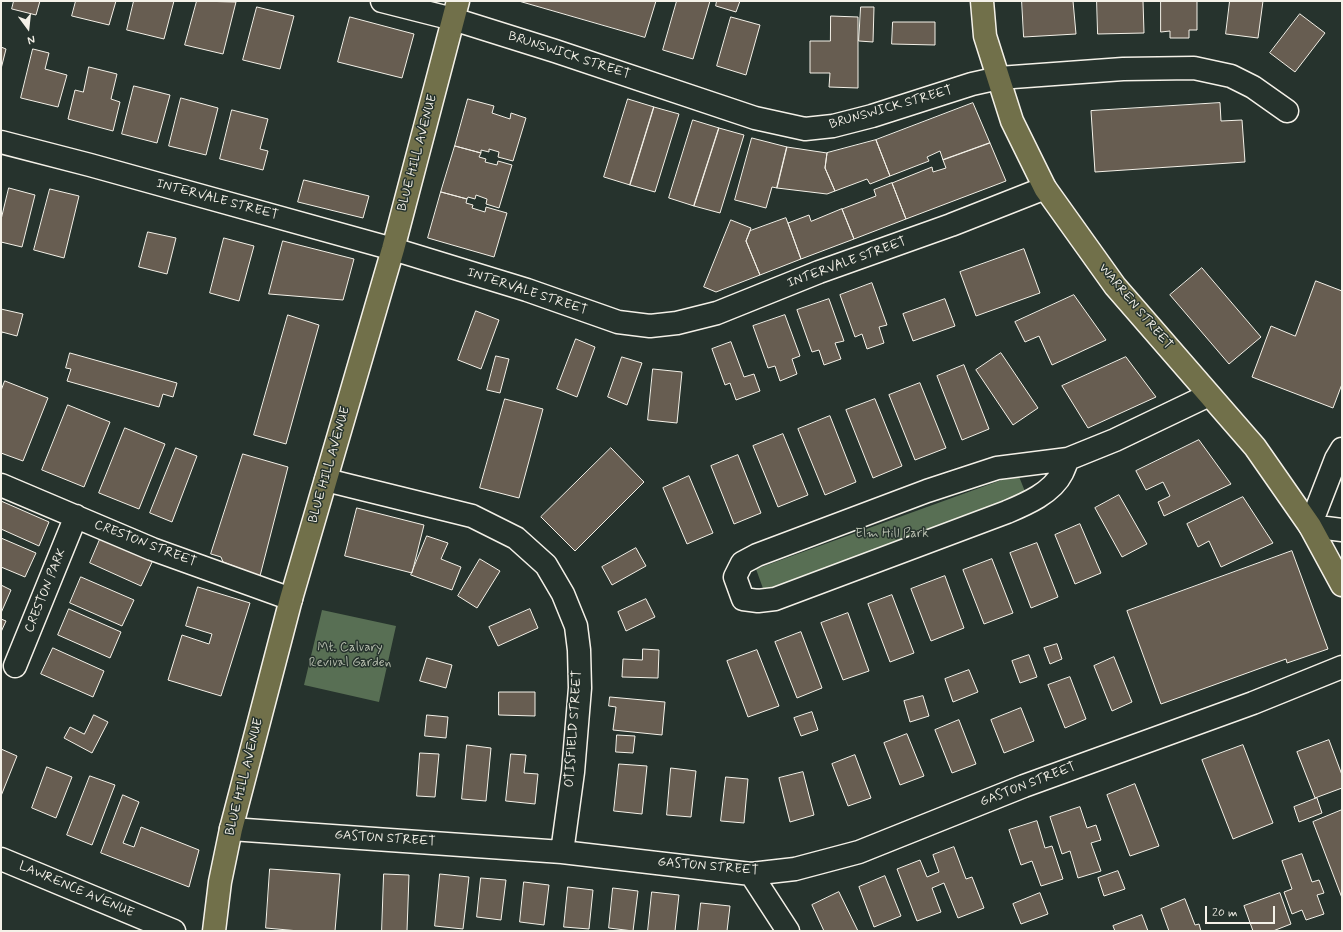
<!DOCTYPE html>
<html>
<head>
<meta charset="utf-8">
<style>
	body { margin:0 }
	#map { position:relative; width:1343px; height:932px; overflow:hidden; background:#26332d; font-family:Mynerve,sans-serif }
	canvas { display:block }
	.frame { position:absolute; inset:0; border:2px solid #f4f1e8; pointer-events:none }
	.north { position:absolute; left:8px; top:8px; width:40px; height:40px; -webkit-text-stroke:3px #26332d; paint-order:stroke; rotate:165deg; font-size:11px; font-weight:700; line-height:16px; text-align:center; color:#f4f1e8 }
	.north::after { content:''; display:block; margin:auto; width:14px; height:18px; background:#f4f1e8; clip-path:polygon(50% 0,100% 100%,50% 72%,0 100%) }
	.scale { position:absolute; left:1205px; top:906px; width:70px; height:18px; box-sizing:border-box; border:2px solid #f4f1e8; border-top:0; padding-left:5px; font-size:12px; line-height:14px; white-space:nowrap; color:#f4f1e8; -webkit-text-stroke:3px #26332d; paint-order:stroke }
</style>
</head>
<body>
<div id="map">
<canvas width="1343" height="932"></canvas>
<div class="frame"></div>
<div class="north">N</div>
<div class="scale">20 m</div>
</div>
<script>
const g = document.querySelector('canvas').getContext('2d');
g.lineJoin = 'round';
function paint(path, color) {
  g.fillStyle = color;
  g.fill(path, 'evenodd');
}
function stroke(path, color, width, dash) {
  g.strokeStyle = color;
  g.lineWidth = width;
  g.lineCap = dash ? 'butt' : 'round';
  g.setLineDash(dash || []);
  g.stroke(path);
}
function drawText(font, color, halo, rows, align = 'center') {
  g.font = font + ' Mynerve,sans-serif';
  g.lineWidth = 3;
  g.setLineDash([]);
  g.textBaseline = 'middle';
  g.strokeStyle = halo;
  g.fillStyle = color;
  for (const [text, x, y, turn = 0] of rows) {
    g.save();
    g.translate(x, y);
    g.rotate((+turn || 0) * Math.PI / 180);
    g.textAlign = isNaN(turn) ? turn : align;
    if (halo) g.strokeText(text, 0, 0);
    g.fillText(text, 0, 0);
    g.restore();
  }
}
paint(new Path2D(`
	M1018,474L1028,499L765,594L756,569Z
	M322,610L396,626L379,702L304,685Z`), '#586f54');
const building = new Path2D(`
	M14,1H40L36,15L12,9Z
	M76,1H116L109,25L72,16Z
	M134,1H174L164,39L127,30Z
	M197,1L236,2L223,54L185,45Z
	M519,1H656L645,37Z
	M677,1H710L693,59L663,50Z
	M717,1H740L736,12L716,6Z
	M1022,1H1073L1076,34L1024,37Z
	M1097,1H1143L1144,33L1098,34Z
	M1161,1H1197V30H1189V38H1170V31L1161,32Z
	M1230,1H1263L1258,38L1226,34Z
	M257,7L294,16L280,69L243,60Z
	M861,7H874L873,42L859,41Z
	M1300,14L1325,33L1295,72L1270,53Z
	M831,16L858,17V88L829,87L830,73H810V41H830Z
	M350,17L414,34L402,78L338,62Z
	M731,17L760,25L746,75L717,66Z
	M893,22H935V45L892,44Z
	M1,47L6,49L1,69Z
	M33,49L49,53L45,69L67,75L58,107L21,98Z
	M89,67L117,74L111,99L120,102L113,131L68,119L75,90L83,92Z
	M134,86L170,95L157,143L122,134Z
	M181,98L218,108L206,155L169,146Z
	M468,99L494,106L492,113L510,119L511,113L526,118L513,161L498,157L499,152L489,149V152L481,150V153L455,146Z
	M628,99L654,107L630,185L604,177Z
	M973,103L990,143L943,160L940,151L927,157L929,161L890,176L876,140Z
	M1220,103L1221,121L1242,120L1245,162L1095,172L1091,111Z
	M654,107L679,114L655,192L630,185Z
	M232,110L268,119L260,149L268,151L263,170L220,159Z
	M693,120L719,128L694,206L669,198Z
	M719,128L744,135L720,213L694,206Z
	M752,138L787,147L777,188L772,187L766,208L735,200Z
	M876,140L890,176L870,184L867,179L835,191L825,168L827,153Z
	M990,143L1006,181L906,219L892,183L932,167L933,172L946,168L943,160Z
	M455,146L481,153L479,157L486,159L485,162L497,165L498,161L512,165L499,208L486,204L487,199L476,195L475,199L468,197L467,199L441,192Z
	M787,147L827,153L825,168L835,191L827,194L777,188Z
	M304,180L369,196L363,218L298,202Z
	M892,183L906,219L854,239L842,209L876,196L874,190Z
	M9,188L35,195L22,247L1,242V220Z
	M50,189L79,196L64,258L34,250Z
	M441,192L467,199L466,203L473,205L472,208L485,212L486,207L507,213L494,257L428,238Z
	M842,209L854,239L801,259L788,223L809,215L811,221Z
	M786,218L801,259L760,275L746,241L750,231Z
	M731,220L751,228L746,241L760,275L716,292L704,287Z
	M148,232L176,238L167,274L139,267Z
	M224,238L254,246L239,301L210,293Z
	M283,241L354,259L343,300L269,294Z
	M1024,249L1040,293L976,316L960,272Z
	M1202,268L1261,337L1229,364L1170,295Z
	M1316,281L1342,291V384L1333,408L1252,377L1271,326L1295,336Z
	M872,283L887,325L879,327L884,343L867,349L862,334L855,337L840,295Z
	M1074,295L1106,340L1052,365L1039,336L1025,342L1015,322Z
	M829,299L844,341L835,343L841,359L824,365L819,350L812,352L797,310Z
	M945,299L955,326L913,341L903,314Z
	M1,309L23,314L17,336L2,332L1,336Z
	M476,311L499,320L481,369L458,360Z
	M288,315L319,325L286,444L254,435Z
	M785,315L800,356L792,359L797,374L780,381L775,366L768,368L753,326Z
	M576,339L595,347L577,397L557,389Z
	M731,342L744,377L754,374L760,391L736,400L730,383L725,385L712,349Z
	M70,353L177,383L173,397L163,394L159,407L67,381L71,369L66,368Z
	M1001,353L1038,408L1013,425L976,370Z
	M496,356L509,359L500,393L487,390Z
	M622,357L642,363L627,405L608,397Z
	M1126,357L1156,397L1088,428L1062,386Z
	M964,365L989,429L962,440L937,376Z
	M653,369L682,372L677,423L648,420Z
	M5,381L48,398L23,461L1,453V391Z
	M920,383L946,448L915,460L889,395Z
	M505,399L543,409L519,498L480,488Z
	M875,399L902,466L873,478L846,410Z
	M68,405L110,422L84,487L42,470Z
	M830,416L856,482L825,495L798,429Z
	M125,428L165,444L139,509L99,493Z
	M783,434L808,495L778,507L753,446Z
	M1199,440L1231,484L1164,516L1158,502L1170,496L1163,482L1146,490L1136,471Z
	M176,448L197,456L172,522L150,513Z
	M611,448L644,482L575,551L541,517Z
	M243,454L288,467L260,576L223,562L221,557L211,554Z
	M738,455L761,513L734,524L711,466Z
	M689,476L713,533L687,544L663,488Z
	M1119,495L1147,544L1122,557L1095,508Z
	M1243,497L1273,543L1221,567L1209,541L1198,547L1187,524Z
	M1,501L49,522L39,546L1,529Z
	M357,508L424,525L412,573L345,556Z
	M1080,524L1101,573L1075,584L1055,535Z
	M427,536L448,543L441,559L461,567L452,590L411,575Z
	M101,537L153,560L141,586L90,563Z
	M1,538L36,553L25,577L1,567Z
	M1037,543L1058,597L1031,608L1010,553Z
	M636,548L646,566L612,585L602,567Z
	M1292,551L1328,649L1287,663L1286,659L1161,704L1127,611Z
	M480,559L500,571L477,608L458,596Z
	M992,559L1013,613L984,624L963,570Z
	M945,576L964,628L931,641L911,589Z
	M81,577L134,600L122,626L70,603Z
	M1,585L11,590L1,613Z
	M198,587L250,603L221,696L168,680L182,635L209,644L212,634L186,626Z
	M892,595L914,653L890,662L868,604Z
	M646,599L655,617L626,631L618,612Z
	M69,609L121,632L110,658L58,635Z
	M530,609L538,628L498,646L489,627Z
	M848,613L869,671L843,680L821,623Z
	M1,619L6,621L1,632Z
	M801,632L822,688L797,698L775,642Z
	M1057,644L1062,659L1050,664L1044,648Z
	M53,648L104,671L93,697L41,674Z
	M643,649L659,650L658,678L622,677L623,659L642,660Z
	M757,650L779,706L748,717L727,661Z
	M1029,655L1037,677L1020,683L1012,661Z
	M1114,657L1132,702L1112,711L1094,666Z
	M427,658L452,665L446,688L420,681Z
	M969,670L978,692L953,702L945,679Z
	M1070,677L1086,719L1065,728L1048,685Z
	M499,692H535V716L499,715Z
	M923,696L929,716L910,722L904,701Z
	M610,697L665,702L662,735L613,730L616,707L609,706Z
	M1021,708L1034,741L1004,753L991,720Z
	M812,712L818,730L801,736L794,718Z
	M94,715L108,722L92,753L64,738L70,727L84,734Z
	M427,715L448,717L446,738L425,736Z
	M959,720L976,764L952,773L935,730Z
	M907,734L924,776L900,785L884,743Z
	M617,735L635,736L633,753L616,752Z
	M1329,740L1342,775V788L1315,798L1297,752Z
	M467,745L491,748L486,801L462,799Z
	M1243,745L1273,823L1233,839L1202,760Z
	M1,749L17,756L1,796Z
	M420,753L439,754L435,797L417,796Z
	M511,754L526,755L524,773L538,774L535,804L506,801Z
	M855,755L871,798L848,806L832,764Z
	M619,764L647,766L642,814L614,811Z
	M47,767L72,777L56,818L32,808Z
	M671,768L696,771L691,817L667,815Z
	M803,772L814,815L790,822L779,778Z
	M90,776L115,785L92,845L67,835Z
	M726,777L748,779L744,823L721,821Z
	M1135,784L1159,846L1130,856L1107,795Z
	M123,795L139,802L123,843L134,847L141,827L199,850L189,887L101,853Z
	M1317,798L1322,813L1299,822L1294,807Z
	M1080,807L1087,828L1096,825L1101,840L1091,843L1101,871L1078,878L1070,851L1062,854L1050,817Z
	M1342,810V898L1313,822Z
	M1037,821L1045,848L1052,846L1063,879L1041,886L1032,861L1021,865L1009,830Z
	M954,847L966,879L972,877L984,908L958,918L944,883L932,888L941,912L917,921L897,869L920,860L927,877L939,872L933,855Z
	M1302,854L1312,882L1319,880L1324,893L1317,895L1324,914L1306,920L1302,910L1292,914L1284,892L1292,889L1282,861Z
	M270,869L340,874L335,931H299L266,928Z
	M1118,871L1125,889L1104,896L1098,878Z
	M384,874L409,875L407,931H382Z
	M440,874L469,877L463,929L435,926Z
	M885,876L901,916L874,927L859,887Z
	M481,878L506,880L501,920L477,917Z
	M524,882L549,885L544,925L520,922Z
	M568,887L593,890L589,929L564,927Z
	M613,888L638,891L633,931L609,928Z
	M652,892L679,895L675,931H648Z
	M839,892L858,931H824L812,905Z
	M1040,893L1048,914L1021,924L1013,904Z
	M1280,893L1291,924L1273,931H1253L1244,906Z
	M1185,899L1195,925L1199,924L1201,931H1169L1161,909Z
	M701,903L730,906L727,931H698Z
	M1142,915L1148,931H1115L1113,926Z`);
paint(building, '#675d51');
stroke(building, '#f4f1e8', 1);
const minor = new Path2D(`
	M382,1L453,19L555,51L755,118L805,129L833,126L872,116L972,84L999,78L1123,69L1194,68L1231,76L1253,87L1287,111
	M1,142L90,165L393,249L527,290L618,322L650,326L677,323L717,313L819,272L951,225L1045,188
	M1342,449L1336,459L1310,526L1342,530
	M1068,459C1066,463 1064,469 1062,473C1052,493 1026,504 1007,512L775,599L758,601L743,599L735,577L742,563L757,555L927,491L997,468L1068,459L1115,440L1209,395
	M326,480L472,516L516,538L546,565L563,594L576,626L579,650L580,688L573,772L562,852
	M1,485L152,549L291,599
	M15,666L76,516
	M231,829L562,852L751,874L795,869L859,852L1024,786L1253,703L1342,667
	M1,859L174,931
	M751,874L788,931`);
const major = new Path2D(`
	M982,1L985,36L1012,121L1045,188L1115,286L1255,447L1310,526L1342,585
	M214,931L220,882L231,829L291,599L393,249L458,1`);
stroke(minor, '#f4f1e8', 25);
stroke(major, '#f4f1e8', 25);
stroke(minor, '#26332d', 22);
stroke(major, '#71704a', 22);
drawText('13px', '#f4f1e8', '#26332d', [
	["BRUNSWICK STREET",569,56,18],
	["BRUNSWICK STREET",891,108,-16],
	["BLUE HILL AVENUE",418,153,-75],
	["INTERVALE STREET",217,200,15],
	["INTERVALE STREET",847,263,-20],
	["INTERVALE STREET",527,292,18],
	["WARREN STREET",1135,307,50],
	["BLUE HILL AVENUE",330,465,-74],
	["CRESTON STREET",145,544,21],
	["CRESTON PARK",46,591,-68],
	["OTISFIELD STREET",574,729,-86],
	["BLUE HILL AVENUE",245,777,-76],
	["GASTON STREET",1028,785,-21],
	["GASTON STREET",385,839,4],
	["GASTON STREET",708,867,5],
	["LAWRENCE AVENUE",76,890,23]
]);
drawText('13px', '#b6bdad', '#26332d', [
	["Elm Hill Park",892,534],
	["Mt. Calvary",350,648],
	["Revival Garden",350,663]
]);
</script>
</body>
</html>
